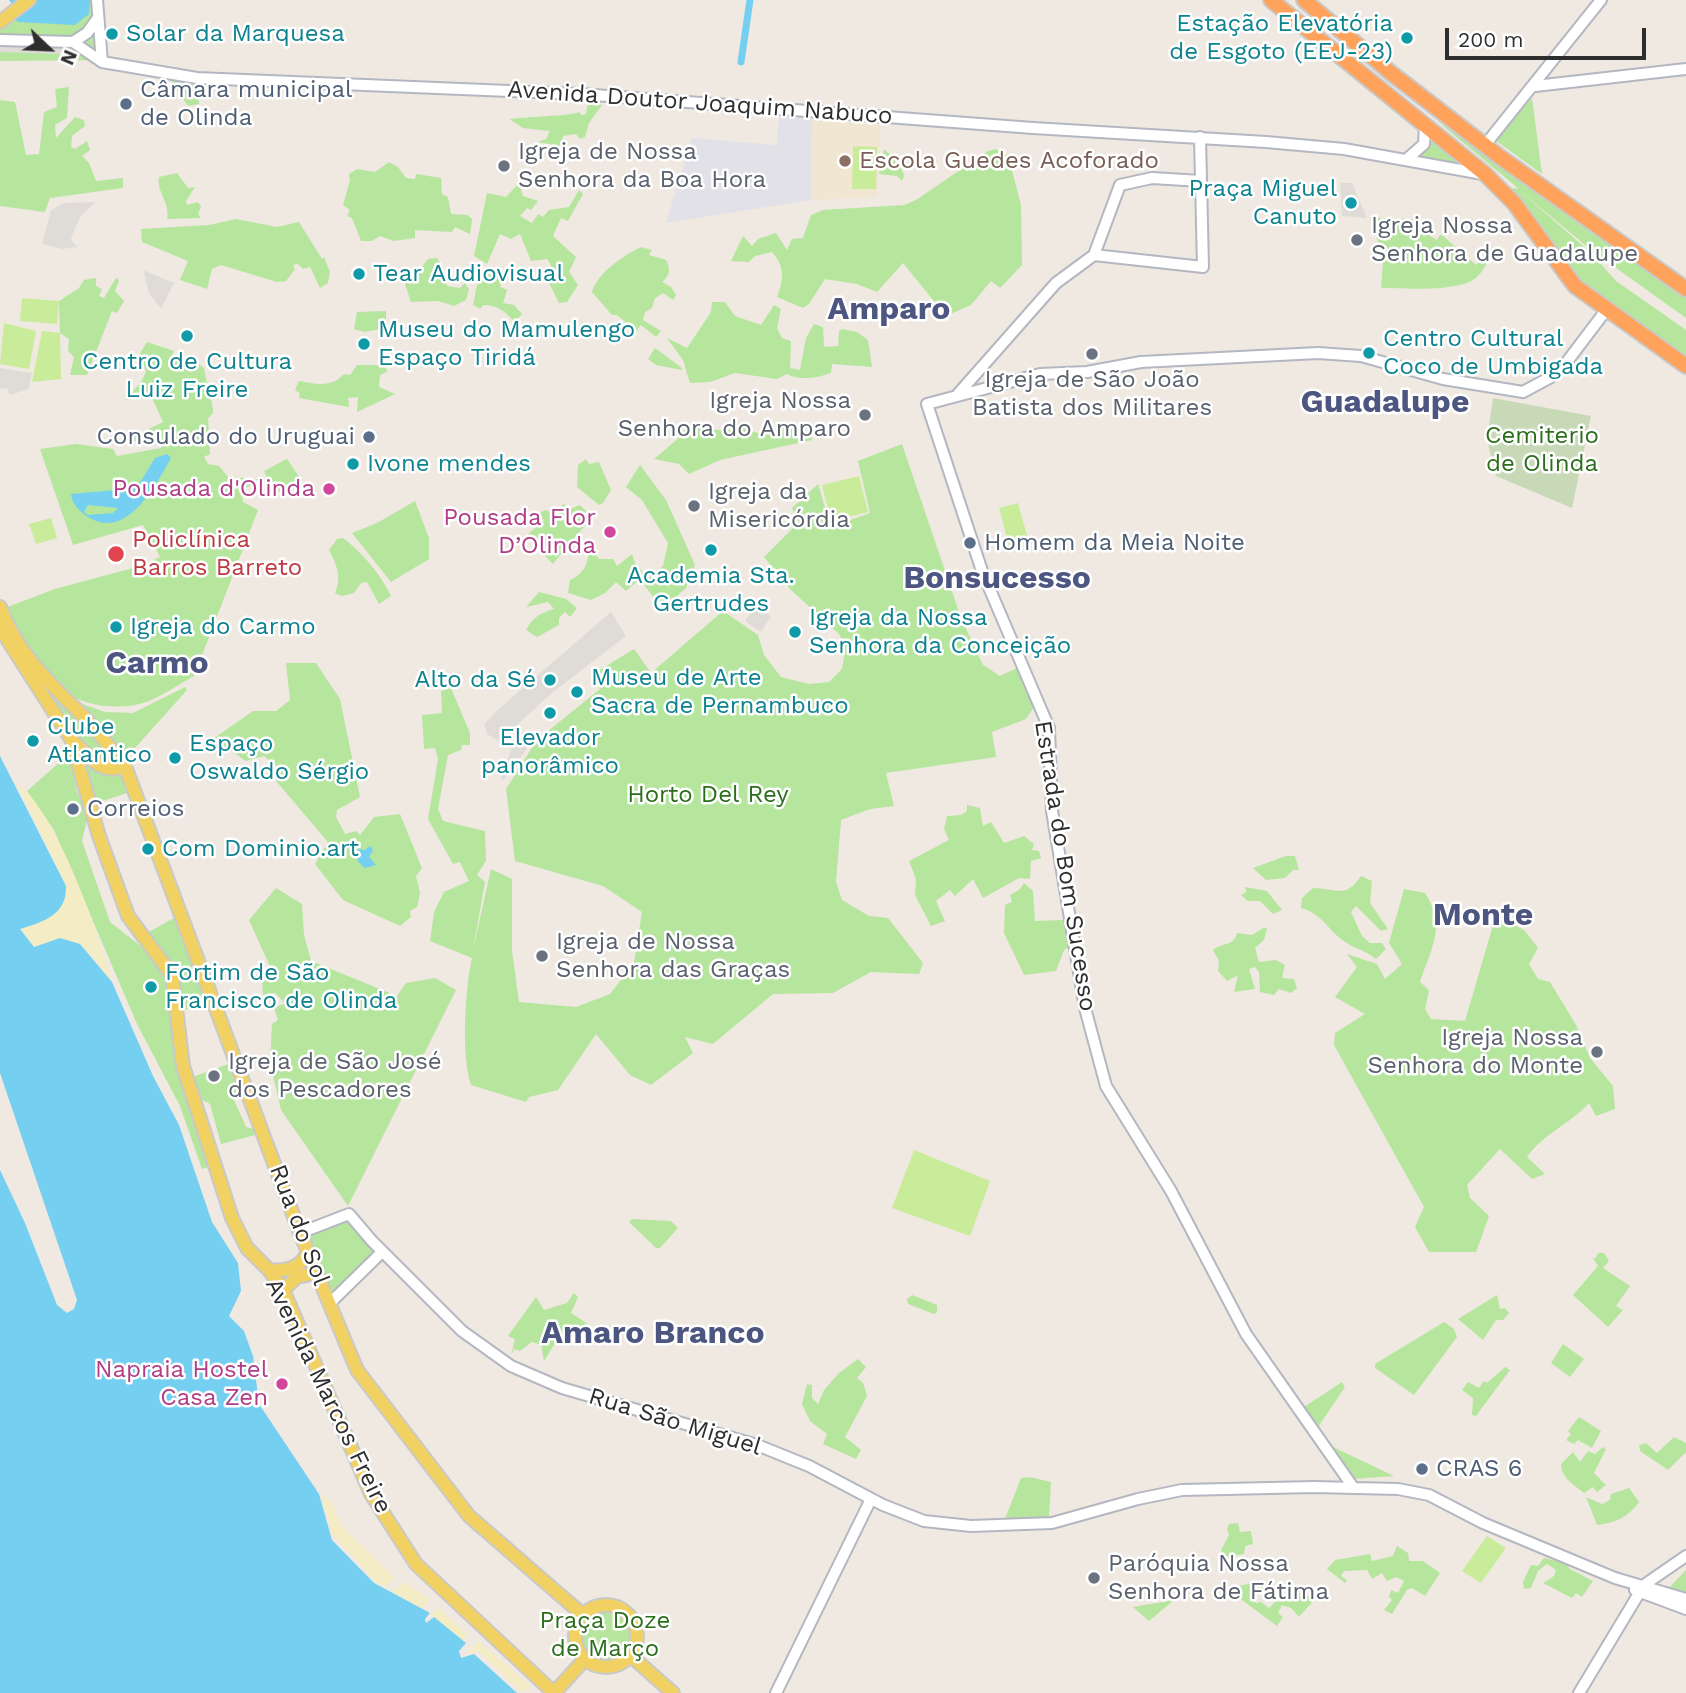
<!DOCTYPE html>
<html>
<head>
<meta charset="utf-8">
<style>
	body { margin:0 }
	#map { position:relative; width:1686px; height:1693px; overflow:hidden; background:#efe9e1; font-family:"Work Sans",sans-serif }
	canvas { display:block }
	.north { position:absolute; left:14px; top:14px; width:70px; height:70px; -webkit-text-stroke:5px #fff; paint-order:stroke; rotate:113deg; font-size:19px; font-weight:700; line-height:28px; text-align:center; color:#2e2e2e }
	.north::after { content:''; display:block; margin:auto; width:24px; height:32px; background:#2e2e2e; clip-path:polygon(50% 0,100% 100%,50% 72%,0 100%) }
	.scale { position:absolute; left:1445px; top:28px; width:201px; height:32px; box-sizing:border-box; border:4px solid #2e2e2e; border-top:0; padding-left:9px; font-size:21px; line-height:24px; white-space:nowrap; color:#2e2e2e; -webkit-text-stroke:5px #fff; paint-order:stroke }
</style>
</head>
<body>
<div id="map">
<canvas width="1686" height="1693"></canvas>
<div class="north">N</div>
<div class="scale">200 m</div>
</div>
<script>
const g = document.querySelector('canvas').getContext('2d');
g.lineJoin = 'round';
function paint(path, color) {
  g.fillStyle = color;
  g.fill(path, 'evenodd');
}
function stroke(path, color, width, dash) {
  g.strokeStyle = color;
  g.lineWidth = width;
  g.lineCap = dash ? 'butt' : 'round';
  g.setLineDash(dash || []);
  g.stroke(path);
}
function drawText(font, color, halo, rows, align = 'center') {
  g.font = font + ' "Work Sans",sans-serif';
  g.lineWidth = 5;
  g.setLineDash([]);
  g.textBaseline = 'middle';
  g.strokeStyle = halo;
  g.fillStyle = color;
  for (const [text, x, y, turn = 0] of rows) {
    g.save();
    g.translate(x, y);
    g.rotate((+turn || 0) * Math.PI / 180);
    g.textAlign = isNaN(turn) ? turn : align;
    if (halo) g.strokeText(text, 0, 0);
    g.fillText(text, 0, 0);
    g.restore();
  }
}
paint(new Path2D(`
	M779,116L812,118L811,200L666,223L692,138L777,145Z`), '#e3e1e8');
paint(new Path2D(`
	M812,120L881,125L877,197L811,200Z`), '#f0e6d1');
paint(new Path2D(`
	M33,0H100L106,60L0,61V24Z
	M173,79L197,82L199,104L188,106L171,81Z
	M69,87L67,118L55,125L56,138L75,117L84,120L85,126L72,136L71,147L75,149L87,141L90,150L82,156L89,163L96,181L123,178V188L50,198L45,212L0,206V100L15,102L26,155L39,154L44,112L57,107L55,89Z
	M1532,98L1542,174L1495,140Z
	M588,102L602,105L589,123L585,137L580,139L576,134L563,136L561,146L538,142L546,139L550,131L523,128L509,119C524,117 572,116 579,112L582,115L586,114Z
	M1437,121L1686,292V318L1591,250L1519,190L1590,252L1616,281L1686,330V360L1591,293L1561,261L1512,188L1519,189Z
	M1429,131L1474,170L1413,155Z
	M884,149L899,163L904,175L902,181L897,176L879,174Z
	M996,149L1008,155L1021,205L1022,265L1000,288L991,281L971,305L946,316L903,263L877,292L857,284L825,279L809,304L803,308L777,297C784,280 785,266 772,252L755,256L749,262L731,261L743,236L752,246L758,239L776,233L787,250L792,239L803,238L811,215L823,210L904,205L916,200L988,151Z
	M389,162L398,167L406,178L415,179L416,174L441,178L442,194L448,197L451,214L467,215L472,219L470,234L455,227L452,232L415,230V238L394,241L380,236L372,241H361L352,218L347,216L350,210L343,205L350,180L349,174L357,169L375,172Z
	M177,173L188,188L195,187L186,201L187,205L198,202L201,207L198,214L201,218L167,219C171,204 156,191 159,177Z
	M519,183L523,196L538,201L531,210L527,208L520,216L532,223L538,214L543,217L549,210L569,207L579,190L583,194L568,221L561,218L553,236L576,257L569,272L578,285L567,302L559,303L544,273L551,265L547,259L531,261L520,234L511,239L500,234L487,264L474,256L487,193L506,197Z
	M1372,218L1412,219L1432,229L1430,236L1437,240L1441,234L1476,265L1493,247C1489,257 1486,268 1478,276C1462,293 1405,288 1381,288L1383,262Z
	M236,219L277,227L299,222L322,259L324,257L330,272L328,283L320,288L310,267L303,269L298,264L293,265L295,269L286,281L277,282L221,265L212,269L207,289L180,280L188,261L142,242L141,229L209,225Z
	M641,247L652,250L649,255L666,260C671,270 670,275 662,282L671,287L676,295L673,300L663,293L655,298L652,308L645,312L643,320L661,331L656,337L641,325L636,331L617,315H612L592,292C598,272 623,256 641,247Z
	M437,258L443,268L447,286L460,288L465,283L469,289L466,300L454,306L438,301L411,302L403,278L415,276L428,259Z
	M485,273L502,279L500,287L507,290L503,303L514,305L522,314L515,322C505,312 499,305 483,305L480,309L473,305L479,275Z
	M96,278V286L102,289L99,296L104,298L116,278L119,280L115,291L124,301L117,313L112,311L87,375H70L74,357L68,351L69,339L60,333L59,301L79,288L84,280Z
	M712,302H725L735,316L761,325L774,305L781,309L777,328L782,338L791,341L790,368L800,370L806,338L814,324L823,327L824,347L838,346L839,331L842,329L857,332L868,340L872,367L832,364L831,373C817,378 800,381 787,374L777,379L735,373L710,382L690,383L683,360L667,338L687,348L711,312Z
	M386,311V328L365,332L354,329L357,312Z
	M147,342L174,351L172,355L181,363L188,357L204,368C206,383 213,399 213,413L208,418L210,454L204,457L208,464L219,466L228,477L257,479L256,484L242,489L243,502L258,510L194,676C179,684 163,696 146,702C120,711 82,707 59,688C35,669 20,634 5,608L55,589L144,565L160,557L143,525L73,545L40,449L76,444L113,449L117,456L161,448L162,444C151,440 138,443 126,440L163,422L152,398L125,400L141,382L146,372L140,353Z
	M655,348L682,368V370L656,365L648,359Z
	M357,365H385L387,372L380,375L379,387L395,394L357,412L358,397L348,398L349,407L299,398L300,393L295,390L299,381C315,384 332,388 344,374L350,375Z
	M711,423L715,430H730L729,423H740L743,428L758,433L782,427L812,434V440L720,460L689,474L679,464L654,459L680,437L688,424Z
	M902,444L961,618L983,665L1000,676L1019,667L1036,704L1026,719L992,732L996,757L886,773L894,806L870,809L841,820L836,882L842,900L869,916L888,918L923,963L919,974L871,972L833,993L773,994L713,1044L685,1037L693,1053L651,1085L630,1075L596,1034L558,1090L529,1097L526,1102L471,1085C461,1055 465,989 472,958L430,941L434,912L444,892L469,881L460,862L453,864L428,819L438,759L435,748L424,749L422,715L442,713L441,691L451,688L470,733V745H462L461,750L448,755L438,809L443,821L485,831L486,861L477,875L485,882L473,950L491,869L512,879V951L519,1002L576,1007L610,994L634,963L642,912L603,886L515,861L506,789L537,740L600,689L593,674L634,649L651,673L723,611L758,635L764,655L781,677L809,684L829,682L842,669L845,652L840,635L791,590L764,557L799,522L792,508L818,484L831,527L870,513L858,461Z
	M287,459L302,481L274,494L264,471Z
	M586,459L589,464L599,462L611,490L603,503L599,505L577,487L578,465Z
	M640,465L666,500L695,565L686,588L662,609L643,583L663,566L668,543L642,500L626,487Z
	M415,501L429,538V559L391,582L352,533L377,523Z
	M564,504L570,509L580,505L592,517L553,564L526,536L544,520L538,514L545,510L551,512Z
	M343,538C362,552 381,575 391,596L379,604L367,582L361,583L354,593L342,596L335,593C342,576 337,566 329,550L337,539Z
	M594,552L599,559H613L617,566L632,554L635,563L645,575L626,591L616,582L605,593L591,600L568,593L570,580C580,576 588,566 588,555Z
	M539,592L566,599L577,608L570,617L565,612L559,618V625L537,637L526,630C533,617 540,613 554,609L548,602L526,607Z
	M286,663H316L340,699L360,797L337,810L336,817L345,834L356,831L360,835L374,817L400,814L422,868L416,876L420,893L417,907L410,911L411,917L400,926L343,900L315,864L328,842L276,781L280,769L264,756L246,761L213,739L253,711H276L290,700Z
	M185,687L187,690L127,757L82,708L103,731L130,792L93,804L49,697L54,694L105,712L133,713Z
	M70,753L77,792L88,815L82,841L110,922L156,958L171,989L175,1061L210,1167L202,1169L180,1106L137,1024L54,830L27,791Z
	M967,805L980,808L983,826L991,822L1004,843L1024,836L1034,844L1032,850L1039,851L1041,858L1031,861L1030,879L1019,878L983,898L973,879L955,896L950,890L936,901L945,921L931,926L915,895L916,879L909,861L949,840L944,829L947,816L961,815L967,811Z
	M1286,856H1295L1299,870H1293L1285,878L1266,880L1253,868Z
	M1361,876L1372,881L1370,903L1388,929L1381,931L1356,906L1351,912L1362,936L1370,943H1382L1386,949L1376,959C1365,950 1352,948 1341,939C1326,927 1322,914 1301,908L1302,898L1313,888C1336,888 1345,900 1361,876Z
	M1024,883L1033,891L1035,921L1065,920L1071,946L1064,950L1056,971L1024,975L1004,933L1005,905L1012,902L1010,895L1019,890Z
	M1245,887L1267,891L1282,910L1273,914L1260,901H1248L1241,895L1246,892Z
	M276,888L302,904L304,935L311,961L397,996L406,983L435,978L456,990L348,1206L281,1110L270,1063L272,1024L278,1020L274,1008L285,1003L275,993L263,995L262,977L272,971L249,920Z
	M1404,889L1425,893C1447,926 1431,948 1420,982L1429,990L1425,1009L1431,1019L1465,1021L1496,915L1524,930L1538,948L1529,964L1538,979L1550,982L1576,1025L1590,1058L1613,1086L1615,1109L1596,1116L1589,1103C1570,1124 1543,1134 1527,1157L1545,1174L1532,1179L1500,1149L1467,1185L1470,1198L1489,1216L1476,1252H1429L1415,1227L1424,1207L1334,1045L1335,1033L1365,1014L1335,997L1357,967L1347,954L1377,964L1385,979L1402,964L1389,943Z
	M176,917L209,1003L181,1011L178,968L145,934Z
	M1263,928H1267L1264,940L1255,948L1259,962L1276,960L1285,965L1282,978L1294,979L1297,988L1291,993L1279,989L1274,995L1260,992L1259,972L1255,967L1249,969L1255,989L1234,992L1238,975L1227,981L1218,971L1219,961L1213,950C1222,942 1234,947 1237,933L1252,935Z
	M231,1063L239,1085L233,1098L246,1127L258,1130L259,1134L221,1144L210,1104L197,1097L190,1078Z
	M632,1219L671,1221L678,1228L660,1248H656L629,1222Z
	M347,1220L374,1253L333,1293L308,1236Z
	M1598,1253H1604L1609,1261L1603,1268L1630,1286L1616,1306L1623,1310L1608,1327L1573,1295L1598,1266L1593,1258H1596Z
	M574,1293L578,1297L571,1313L588,1324L580,1327L577,1336L557,1340L544,1361L541,1345L532,1342L520,1351L514,1349L511,1356L515,1339L508,1336L536,1297L544,1310L567,1303Z
	M912,1295L937,1305V1312L934,1314L908,1304L907,1299Z
	M1497,1295L1500,1309L1505,1308L1509,1313L1503,1320H1496L1483,1340L1458,1319Z
	M1444,1322L1454,1329L1457,1337L1414,1395L1375,1368V1364Z
	M1563,1344L1584,1359L1570,1377L1551,1363Z
	M858,1359L866,1367L857,1378L863,1383L867,1396L845,1437L861,1450L856,1459L823,1444L827,1434L810,1421L802,1404L807,1384L812,1385V1398L818,1404L824,1390L839,1373Z
	M1505,1367L1510,1370L1476,1416L1472,1415L1473,1398L1462,1390L1468,1382L1479,1388L1484,1381L1487,1383Z
	M1342,1382L1345,1387L1318,1427L1304,1407Z
	M1579,1417L1601,1431L1592,1448L1578,1440L1574,1444L1566,1440L1571,1434L1568,1431Z
	M1674,1437L1686,1443V1452L1668,1470L1640,1451L1639,1445L1646,1443L1657,1453Z
	M1330,1447H1333L1394,1476L1354,1479Z
	M1603,1447L1606,1449L1594,1473L1606,1485L1597,1492L1593,1487L1584,1493C1573,1484 1562,1479 1561,1464L1573,1452L1580,1462L1588,1451L1595,1454Z
	M1030,1477L1051,1482L1049,1517L1005,1519L1021,1478Z
	M1629,1488L1639,1502C1627,1518 1617,1522 1597,1525L1586,1497L1602,1504L1610,1500L1611,1494Z
	M1238,1523L1240,1532L1251,1531L1253,1544L1245,1546L1244,1554L1224,1557L1221,1550L1229,1535L1227,1529L1229,1524Z
	M1397,1546L1408,1553L1409,1561H1423L1440,1573L1425,1596L1412,1588L1407,1590L1392,1614L1384,1610L1392,1600L1389,1597L1391,1590L1398,1593L1404,1581L1396,1577L1387,1581L1382,1573L1372,1579L1367,1570L1344,1571L1341,1576L1347,1580L1345,1583L1327,1569L1335,1560L1370,1554L1372,1561L1393,1556Z
	M1544,1558L1565,1563L1570,1569L1593,1581L1582,1597L1576,1593L1572,1598L1543,1583L1554,1576L1556,1570L1547,1564L1538,1571L1531,1588L1524,1589L1523,1582L1531,1565L1538,1566Z
	M1686,1570V1595L1669,1588Z
	M1261,1581L1263,1588L1252,1589L1253,1600L1256,1603L1261,1602L1269,1608L1275,1602L1288,1601L1300,1589L1314,1600L1299,1617L1291,1608L1282,1605L1278,1613L1283,1617L1277,1626L1234,1594L1230,1588Z
	M1174,1600L1149,1621L1133,1607Z
	M577 1635a28 28 0 1 1 56 0a28 28 0 1 1-56 0Z`), '#b6e59e');
paint(new Path2D(`
	M17,784C56,810 100,936 112,982C84,948 81,930 34,947L19,928L36,925L66,885Z
	M321,1493L332,1503L341,1526L395,1578L385,1587L376,1582L331,1533Z
	M404,1582L430,1599L423,1609L393,1592Z
	M438,1608L468,1635L463,1640L431,1615Z
	M478,1641L527,1683L530,1688L522,1692L479,1651L467,1654Z`), '#f3ecc5');
paint(new Path2D(`
	M1493,398L1591,416L1572,508L1496,476L1487,440Z`), '#c8d9b8');
paint(new Path2D(`
	M853,146L877,147L876,189H852Z
	M22,298L59,301L57,324L20,321Z
	M4,323L36,331L29,369L0,364Z
	M42,331L60,333L61,379L32,382Z
	M859,476L868,512L831,521L822,485Z
	M1018,503L1028,539L1009,545L999,508Z
	M51,518L57,538L36,544L29,524Z
	M914,1150L990,1181L970,1236L892,1208Z
	M1487,1536L1506,1548L1481,1583L1462,1571Z`), '#c9ec9a');
paint(new Path2D(`
	M0,43L74,47L86,55L0,52Z
	M1352,183L1367,218L1342,216L1340,183Z
	M96,202L81,216L73,233L71,240L78,247L62,249L42,244L51,210L64,203Z
	M143,270L174,283L161,309L149,293Z
	M0,368L32,373L29,389L10,395L7,388L0,389Z
	M755,605L771,616L761,632L745,621Z
	M611,612L626,636L553,692L519,723L504,744L487,734L484,724L501,707Z
	M521,731L532,741L504,780L501,778L511,750Z`), '#dfdcd8');
paint(new Path2D(`
	M9,0H108L90,1L89,14L75,25L18,22L13,17L18,13Z
	M167,454L171,458C156,485 127,540 90,518C81,513 72,505 71,494L129,489L141,481L155,458ZM88,505L118,508L113,513L88,515L84,512Z
	M0,756L66,886C67,915 43,922 20,929L34,947L60,938L80,944L112,982L153,1076L179,1125L212,1222L238,1263L241,1291L229,1316L244,1331L253,1356L259,1404L319,1494L332,1540L374,1583L430,1613L425,1619L426,1623L434,1617L466,1643L459,1651L461,1658L474,1654L517,1693H0V1170L25,1223L57,1305L67,1313L74,1309L77,1300L0,1073Z
	M370,846L373,850L369,857L376,865L364,868L358,861L357,849L365,850Z`), '#75cff0');
stroke(new Path2D(`
	M741,62L750,0`), '#75cff0', 7);
const secondary = new Path2D(`
	M97,0L102,62
	M0,40L73,42L102,62L197,78L581,94L1033,128L1266,142L1344,149L1483,174
	M73,42L87,33L97,19
	M1535,86L1686,69
	M1485,145L1601,0
	M1407,159L1424,144L1425,125
	M1094,255L1120,185L1152,178L1201,181
	M958,394L1056,283L1094,255L1203,267L1200,137
	M300,1233L349,1214L372,1241L462,1331L511,1366L562,1388L757,1445L809,1466L883,1505L924,1521L971,1526L1052,1523L1138,1499L1182,1490L1314,1487L1398,1489L1429,1495L1483,1523L1615,1578L1686,1599
	M329,1304L382,1252
	M1353,1487L1246,1334L1171,1191L1106,1086L1085,1008L1052,811L1049,728L982,571L927,404L1040,374L1087,372L1141,362L1318,353L1361,356L1443,379L1523,392L1551,377L1566,363L1607,309
	M1635,1590L1686,1609
	M776,1693L871,1499
	M1579,1693L1644,1585L1686,1556`);
const primary = new Path2D(`
	M0,22L29,0
	M0,607C17,654 52,685 86,719C100,734 112,750 125,766L300,1233L357,1370L469,1516L583,1615
	M0,628L71,739L99,836L128,916L172,975L183,1066L232,1218L247,1248L269,1270L284,1292L371,1494L416,1564L554,1693L585,1659
	M73,741C88,756 102,776 125,766
	M269,1270C285,1272 301,1268 308,1252
	M283,1290L297,1277L316,1273
	M575 1636a31 31 0 1 1 62 0a31 31 0 1 1-62 0Z
	M630,1655L673,1693`);
const highway = new Path2D(`
	M1271,0L1485,174L1514,203L1575,286L1686,366
	M1304,0L1391,73L1500,157L1686,289`);
stroke(secondary, '#b4b7c1', 14);
stroke(primary, '#c9c9c9', 16);
stroke(highway, '#c9c9c9', 18);
stroke(secondary, '#fff', 10);
stroke(primary, '#f2d163', 12);
stroke(highway, '#ffa35c', 14);
for (const [x, y, r, color] of [
	[112,34,7,"#0f9aa8"],
	[1407,38,7,"#0f9aa8"],
	[126,104,7,"#5c6f8a"],
	[845,161,7,"#8d6e63"],
	[504,166,7,"#6b7280"],
	[1351,203,7,"#0f9aa8"],
	[1357,240,7,"#6b7280"],
	[359,274,7,"#0f9aa8"],
	[187,336,7,"#0f9aa8"],
	[364,344,7,"#0f9aa8"],
	[1369,353,7,"#0f9aa8"],
	[1092,354,7,"#6b7280"],
	[865,415,7,"#6b7280"],
	[369,437,7,"#5c6f8a"],
	[353,464,7,"#0f9aa8"],
	[329,489,7,"#d1479c"],
	[694,506,7,"#6b7280"],
	[610,532,7,"#d1479c"],
	[970,543,7,"#5c6f8a"],
	[711,550,7,"#0f9aa8"],
	[116,554,9,"#e0444e"],
	[116,627,7,"#0f9aa8"],
	[795,632,7,"#0f9aa8"],
	[550,680,7,"#0f9aa8"],
	[577,692,7,"#0f9aa8"],
	[550,713,7,"#0f9aa8"],
	[33,741,7,"#0f9aa8"],
	[175,758,7,"#0f9aa8"],
	[73,809,7,"#5c6f8a"],
	[148,849,7,"#0f9aa8"],
	[542,956,7,"#6b7280"],
	[151,987,7,"#0f9aa8"],
	[1597,1052,7,"#6b7280"],
	[214,1076,7,"#6b7280"],
	[282,1384,7,"#d1479c"],
	[1422,1469,7,"#5c6f8a"],
	[1094,1578,7,"#6b7280"]
]) {
  const dot = new Path2D();
  dot.arc(x, y, r, 0, 2 * Math.PI);
  g.fillStyle = color;
  g.fill(dot);
  stroke(dot, '#fff', 2.5);
}
drawText('24px', '#0d838f', '#fff', [
	["Estação Elevatória",1393,24,"right"],
	["de Esgoto (EEJ-23)",1393,52,"right"],
	["Solar da Marquesa",126,34],
	["Praça Miguel",1337,189,"right"],
	["Canuto",1337,217,"right"],
	["Tear Audiovisual",373,274],
	["Museu do Mamulengo",378,330],
	["Espaço Tiridá",378,358],
	["Centro Cultural",1383,339],
	["Coco de Umbigada",1383,367],
	["Centro de Cultura",187,362,"center"],
	["Luiz Freire",187,390,"center"],
	["Ivone mendes",367,464],
	["Academia Sta.",711,576,"center"],
	["Gertrudes",711,604,"center"],
	["Igreja da Nossa",809,618],
	["Senhora da Conceição",809,646],
	["Igreja do Carmo",130,627],
	["Museu de Arte",591,678],
	["Sacra de Pernambuco",591,706],
	["Alto da Sé",536,680,"right"],
	["Clube",47,727],
	["Atlantico",47,755],
	["Elevador",550,738,"center"],
	["panorâmico",550,766,"center"],
	["Espaço",189,744],
	["Oswaldo Sérgio",189,772],
	["Com Dominio.art",162,849],
	["Fortim de São",165,973],
	["Francisco de Olinda",165,1001]
], 'left');
drawText('24px', '#4e5e75', '#fff', [
	["Câmara municipal",140,90],
	["de Olinda",140,118],
	["Consulado do Uruguai",355,437,"right"],
	["Homem da Meia Noite",984,543],
	["Correios",87,809],
	["CRAS 6",1436,1469]
], 'left');
drawText('24px', '#2e2e2e', '#fff', [
	["Avenida Doutor Joaquim Nabuco",700,103,4],
	["Estrada do Bom Sucesso",1065,866,81],
	["Rua do Sol",299,1225,69],
	["Avenida Marcos Freire",328,1396,64],
	["Rua São Miguel",675,1422,17]
]);
drawText('24px', '#5b616d', '#fff', [
	["Igreja de Nossa",518,152],
	["Senhora da Boa Hora",518,180],
	["Igreja Nossa",1371,226],
	["Senhora de Guadalupe",1371,254],
	["Igreja de São João",1092,380,"center"],
	["Batista dos Militares",1092,408,"center"],
	["Igreja Nossa",851,401,"right"],
	["Senhora do Amparo",851,429,"right"],
	["Igreja da",708,492],
	["Misericórdia",708,520],
	["Igreja de Nossa",556,942],
	["Senhora das Graças",556,970],
	["Igreja Nossa",1583,1038,"right"],
	["Senhora do Monte",1583,1066,"right"],
	["Igreja de São José",228,1062],
	["dos Pescadores",228,1090],
	["Paróquia Nossa",1108,1564],
	["Senhora de Fátima",1108,1592]
], 'left');
drawText('24px', '#785e54', '#fff', [
	["Escola Guedes Acoforado",859,161]
], 'left');
drawText('24px', '#2c6e1b', '#fff', [
	["Cemiterio",1542,436],
	["de Olinda",1542,464],
	["Horto Del Rey",708,795],
	["Praça Doze",605,1621],
	["de Março",605,1649]
]);
drawText('24px', '#b23c85', '#fff', [
	["Pousada d'Olinda",315,489],
	["Pousada Flor",596,518],
	["D’Olinda",596,546],
	["Napraia Hostel",268,1370],
	["Casa Zen",268,1398]
], 'right');
drawText('24px', '#be3a42', '#fff', [
	["Policlínica",132,540],
	["Barros Barreto",132,568]
], 'left');
drawText('bold 32px', '#4d5680', '#fff', [
	["Amparo",889,310],
	["Guadalupe",1385,403],
	["Bonsucesso",997,579],
	["Carmo",157,664],
	["Monte",1483,916],
	["Amaro Branco",653,1334]
]);
</script>
</body>
</html>
